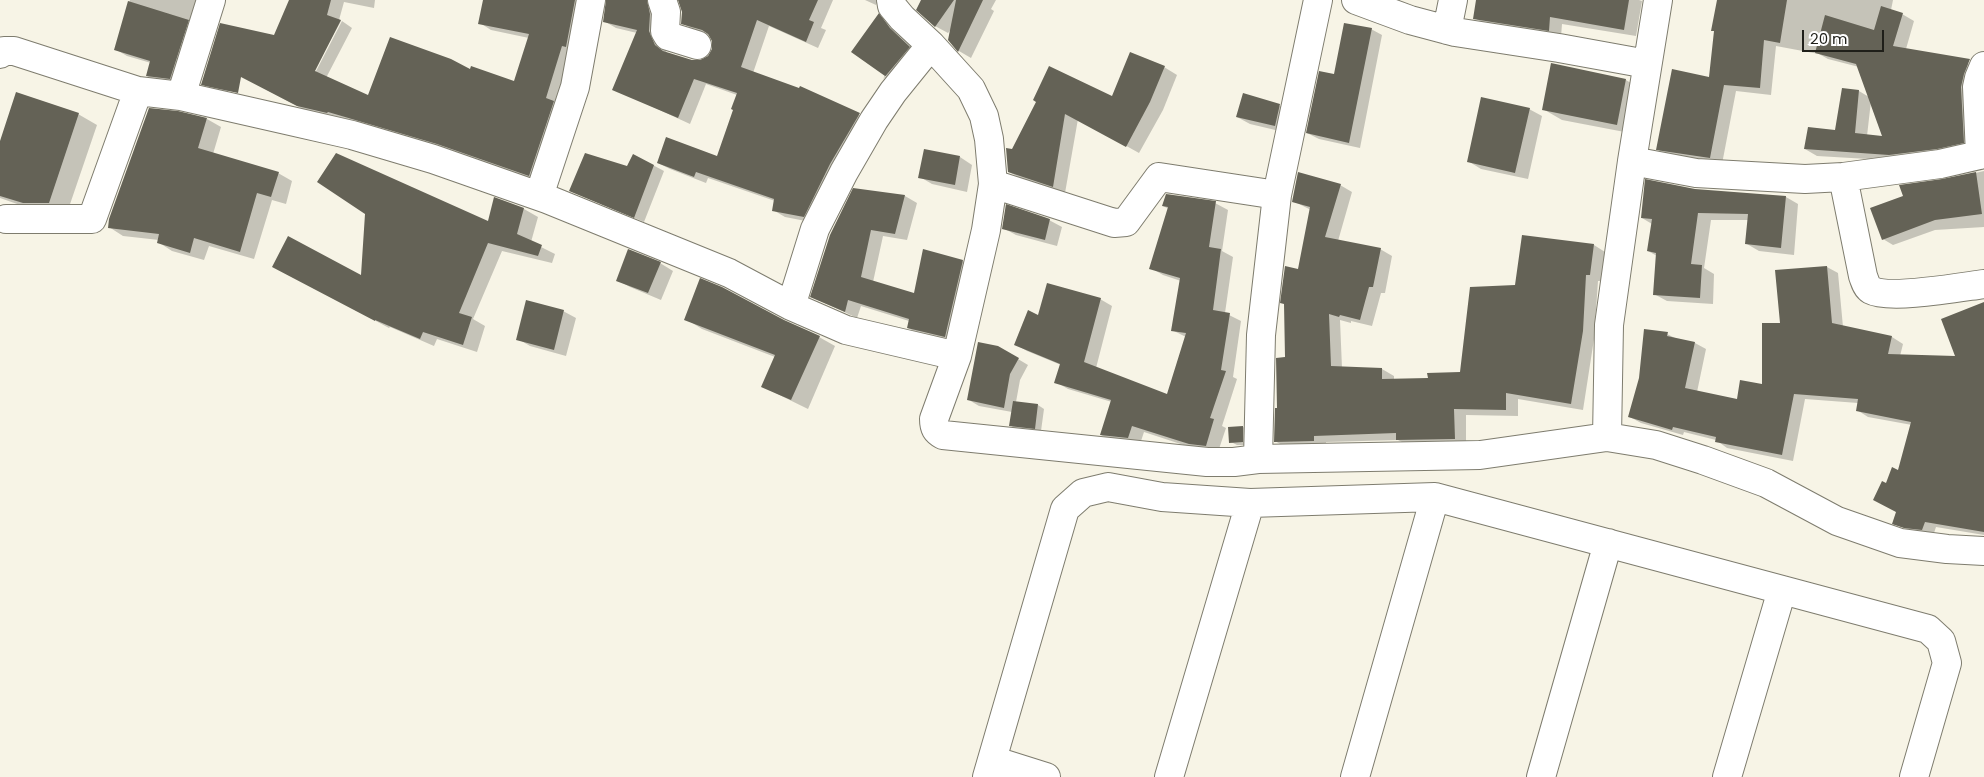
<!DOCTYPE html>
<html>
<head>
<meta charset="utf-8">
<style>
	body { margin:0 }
	#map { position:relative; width:1984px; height:777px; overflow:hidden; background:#f7f4e6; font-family:Poppins,sans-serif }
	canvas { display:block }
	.scale { position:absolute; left:1802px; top:30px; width:82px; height:22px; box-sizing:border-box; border:2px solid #1f1f19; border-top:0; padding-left:6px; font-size:15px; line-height:18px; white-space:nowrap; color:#1f1f19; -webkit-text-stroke:4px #fff; paint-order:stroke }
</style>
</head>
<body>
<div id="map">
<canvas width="1984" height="777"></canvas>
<div class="scale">20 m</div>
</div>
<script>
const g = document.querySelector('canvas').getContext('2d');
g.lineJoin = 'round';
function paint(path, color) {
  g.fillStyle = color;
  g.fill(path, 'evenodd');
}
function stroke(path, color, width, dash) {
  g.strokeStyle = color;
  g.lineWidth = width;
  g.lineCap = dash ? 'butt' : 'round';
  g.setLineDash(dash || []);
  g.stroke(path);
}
paint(new Path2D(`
	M130,0H204L182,85L159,82L147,76L151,63L127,56L115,49Z
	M291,0H375L374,8L344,2L339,20L341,21L311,76L313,77L342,21L352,28L326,78L368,97L471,71L515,83L529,38L491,30L480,23L484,0H585L541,182L451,150L340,118L339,119L310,113L267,90Z
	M616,0H661L663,46L667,53L692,61L700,62L709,57L713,50L714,42L710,35L694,30L682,23V7L680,0H833L821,28L826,30L818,48L769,26L753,73L800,90L801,87L871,121L816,223L785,217L773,210L775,201L708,178L706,183L670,169L658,163L717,158L734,110L737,95L706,84L690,124L614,89L637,33L616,28L604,21Z
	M865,0H878L876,5Z
	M922,0H996L991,9L994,11L971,58L959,51L949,40L952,28L948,33L935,26Z
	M1477,0H1639L1642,1L1636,36L1562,24L1561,37L1487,26L1475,18Z
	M1718,0H1893L1891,10L1902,14L1914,21L1906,49L1959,58L1971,65L1975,149L1902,161L1817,156L1805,149L1837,132L1843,89L1859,91L1869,97L1859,67L1828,59L1819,54L1776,46L1771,95L1736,91L1722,164L1669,156L1657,149L1710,78ZM1871,101L1884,138L1867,136Z
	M879,15L891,22L922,54L896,86L885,79L886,76L853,51Z
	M1371,29L1382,35L1360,148L1319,139L1307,133L1335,76Z
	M249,35L227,94L215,91L202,84Z
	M1164,67L1177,75L1163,110L1139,153L1078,119L1065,193L1022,179L1009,172L1013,150L1038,102L1113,97Z
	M1626,80L1644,91L1635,134L1562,120L1543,109Z
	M1280,106L1292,113L1288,133L1250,124L1237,117Z
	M1529,109L1542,116L1528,179L1481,169L1468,161Z
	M78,114L97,125L67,213H43L0,198V145Z
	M207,119L221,127L213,154L278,173L292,181L286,204L272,200L254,259L209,246L204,260L172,251L158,242L159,240L123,236L109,227Z
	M634,155L664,171L644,222L571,191L627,168Z
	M960,157L972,165L967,192L932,184L920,177Z
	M1984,171V227L1935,230L1893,245L1883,239L1944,180Z
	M1340,185L1352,192L1338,241L1380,249L1392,256L1385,293H1381L1372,326L1351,321V323L1340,320L1342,368L1382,369L1394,376V380L1429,379L1461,374L1516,286L1594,245L1605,252L1602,281H1598L1594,339L1583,410L1518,399V416L1466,415V445L1410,446L1398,440L1326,442V447L1287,448L1275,441L1278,409L1298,271L1311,210L1293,201Z
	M854,189L905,196L917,203L907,240L883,236L873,282L915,295L963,261L975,268L957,343L920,335L908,328L909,321L861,306L857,318L812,297Z
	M1695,190L1786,197L1798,204L1794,255L1759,251L1747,244L1749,220H1711L1704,268L1714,274L1713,304L1667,301L1654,294L1657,256L1648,251L1652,224L1642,218Z
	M1167,195L1215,203L1228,210L1222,251L1233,257L1225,313L1241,321L1233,377L1237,379L1222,426L1226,428L1218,452L1202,451L1144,432L1140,444L1114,442L1101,435L1112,402L1068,389L1056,382L1061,365L1027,351L1015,344L1039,316L1100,299L1112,306L1096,368L1168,396L1186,337L1172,330L1181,281L1163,275L1151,268L1169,209L1163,206Z
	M495,199L524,209L538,217L531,242L555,254L552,263L502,251L473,319L485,326L477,352L437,339L434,346L390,327L389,328L288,274L362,277L489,223Z
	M1049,220L1062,227L1057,246L1016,235L1003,228Z
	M660,263L673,271L661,300L630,287L617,280Z
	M1827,267L1838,273L1843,327L1892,337L1903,344L1900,356L1957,358L1984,312V535L1936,527L1933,536L1916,533L1893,523L1897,512L1887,485L1899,471L1912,425L1868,417L1857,410L1858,403L1805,399L1793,461L1727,448L1716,440L1684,432L1683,435L1641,423L1630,417L1667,334L1677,339L1695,343L1706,349L1697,392L1738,401L1763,385L1781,324Z
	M563,311L576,318L566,356L530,346L518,339Z
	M686,319L783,321L819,337L835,346L808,409L763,387L775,357L702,329Z
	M998,347L1028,365L1020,380L1016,402L1038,405L1044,409L1041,431L1016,429L1010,425L1012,412L979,406L969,400Z
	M1243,427L1249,430L1248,445H1237L1231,442Z`), '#0003');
paint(new Path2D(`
	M289,0H331L327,15L341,20L315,71L368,95L390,37L451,59L470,69L471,66L514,81L529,34L478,24L483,0H575L566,47L562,46L546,98L554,101L529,176L437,144L328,112L327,113L297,106L241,77L238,93L201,85L220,23L274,35Z
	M606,0H647L650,14L649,31L655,45L663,51L692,60H700L708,56L712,49V41L708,34L702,30L681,24L682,12L678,0H818L809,20L814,22L806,42L757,20L741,67L799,88L800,86L860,113L830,164L804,217L772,211L774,199L696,172L694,177L657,163L666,137L717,156L733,110L731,109L737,93L694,79L678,118L612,90L637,30L603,22Z
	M921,0H954L935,27L916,10Z
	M956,0H983L958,52L948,40Z
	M1476,0H1629L1624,30L1550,17L1549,31L1473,19Z
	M1717,0H1787L1780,43L1764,40L1760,88L1724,85L1710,158L1656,150L1672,69L1709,77L1714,31H1711Z
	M128,1L189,20L170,79L146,76L150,61L114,50Z
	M1881,6L1903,13L1893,46L1970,59L1964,74L1961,87L1964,143L1937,149L1889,155L1804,149L1808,127L1835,130L1842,88L1859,90L1855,133L1882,136L1856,64L1815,53L1825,15L1874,30Z
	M879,13L890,28L910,47L883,79L885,76L851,52Z
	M1344,23L1372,28L1349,143L1306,133L1319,71L1334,74Z
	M1130,52L1165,66L1150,102L1126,147L1065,114L1053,187L1008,172L1006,148L1012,149L1036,102L1033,100L1049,66L1112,96Z
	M1551,63L1626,79L1617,125L1542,110Z
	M16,92L79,113L49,203H23L0,196V141Z
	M1243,93L1280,104L1275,126L1236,117Z
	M1481,97L1530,108L1515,173L1467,162Z
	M149,108L178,111L207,118L198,148L279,172L271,197L257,193L240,252L194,238L190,253L157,243L159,234L108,228L109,219Z
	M924,149L960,156L955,185L918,178Z
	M336,153L488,221L494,197L524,208L517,234L542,245L538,256L488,243L459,313L472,317L463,345L423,332L420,339L375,320V321L272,267L288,236L361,275L365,214L317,182Z
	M585,153L627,166L633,154L654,165L634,218L569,191Z
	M1298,172L1341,184L1325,237L1381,248L1373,287H1369L1360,320L1340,315L1339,317L1329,314L1331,366L1382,368V379L1428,378L1427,373L1460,372L1470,287L1515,285L1522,235L1594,244L1590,275H1586L1583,331L1571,404L1506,393V410L1454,409L1455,439L1396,440V433L1314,436V441L1274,442L1275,408H1277L1276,358L1285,357L1284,304L1280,303L1285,266L1298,269L1310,207L1292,202Z
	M1976,172L1982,214L1935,220L1882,240L1870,208L1903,196L1899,185L1942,179Z
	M1645,179L1695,189L1786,196L1781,248L1745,244L1748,214L1698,213L1691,264L1702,265L1700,298L1653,295L1656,253L1647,251L1652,219L1641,218Z
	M853,188L905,195L895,234L871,230L861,277L914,293L923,249L963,260L945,337L907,328L909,319L848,300L845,312L810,297L830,235Z
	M1166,194L1216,201L1209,247L1221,249L1213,310L1230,313L1221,370L1226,371L1210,418L1214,419L1206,446L1189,444L1132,426L1128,438L1100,435L1111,400L1054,383L1060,364L1014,345L1028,310L1038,315L1047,283L1101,298L1084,362L1167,394L1186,333L1171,331L1180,278L1149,269L1168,207L1162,206Z
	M1006,204L1050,219L1045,240L1002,229Z
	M628,249L661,262L648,293L616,281Z
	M1827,266L1832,323L1892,336L1888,354L1955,356L1941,319L1984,302V532L1925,522L1922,530L1904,528L1892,524L1896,512L1873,500L1882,481L1886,483L1892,467L1898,470L1911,422L1856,411L1858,399L1794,394L1782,455L1715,442L1716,437L1673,427L1672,430L1628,417L1639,378L1644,329L1668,332L1667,336L1695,342L1685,388L1737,399L1740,380L1762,384V323H1780L1775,270Z
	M700,278L722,287L784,320L820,336L791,400L761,387L775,355L684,320Z
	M526,300L564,310L554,350L516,340Z
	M978,342L998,346L1019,358L1010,374L1004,408L967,400Z
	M1013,401L1038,404L1035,429L1009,426Z
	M1243,426V442L1229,443L1228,427Z`), '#646256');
const minor = new Path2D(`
	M662,0L666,12L665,31L668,36L697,45
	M891,0L892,6L902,18L931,45L971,89L984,116L989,139L993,184L986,230L957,356L934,419C934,428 936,431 943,435L1207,462H1234L1258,459L1480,455L1607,437L1656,445L1703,460L1766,483L1837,521L1900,543L1947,549L1984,551
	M1356,0L1410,20L1455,32L1559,48L1647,64
	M1447,30L1453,0
	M0,54L4,51H14L138,91L181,96L291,121L352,135L433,159L547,199L729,273L791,306L846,330L957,356
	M181,96L211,0
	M1980,155L1977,87L1979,78L1984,66
	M1632,161L1696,173L1805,179L1843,177L1940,164L1984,154
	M1843,177L1863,276C1865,281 1866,287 1871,290C1889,300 1961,287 1984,284
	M993,184L1114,223L1126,222L1159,177L1277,195
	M539,196L575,87L591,0
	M6,219H92L138,91
	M791,306L815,229L844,172L874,120L893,92L931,45
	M1607,437L1609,325L1632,161L1658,0
	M1258,459L1261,335L1277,195L1318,0
	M992,760L1046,777
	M987,777L1065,509L1083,493L1108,487L1162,497L1250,503L1435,497L1928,629L1941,641L1947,663L1914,777
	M1169,777L1250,503
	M1355,777L1435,497
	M1541,777L1608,543
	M1727,777L1782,590`);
stroke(minor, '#7e7c6e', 30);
stroke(minor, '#fff', 28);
</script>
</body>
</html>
